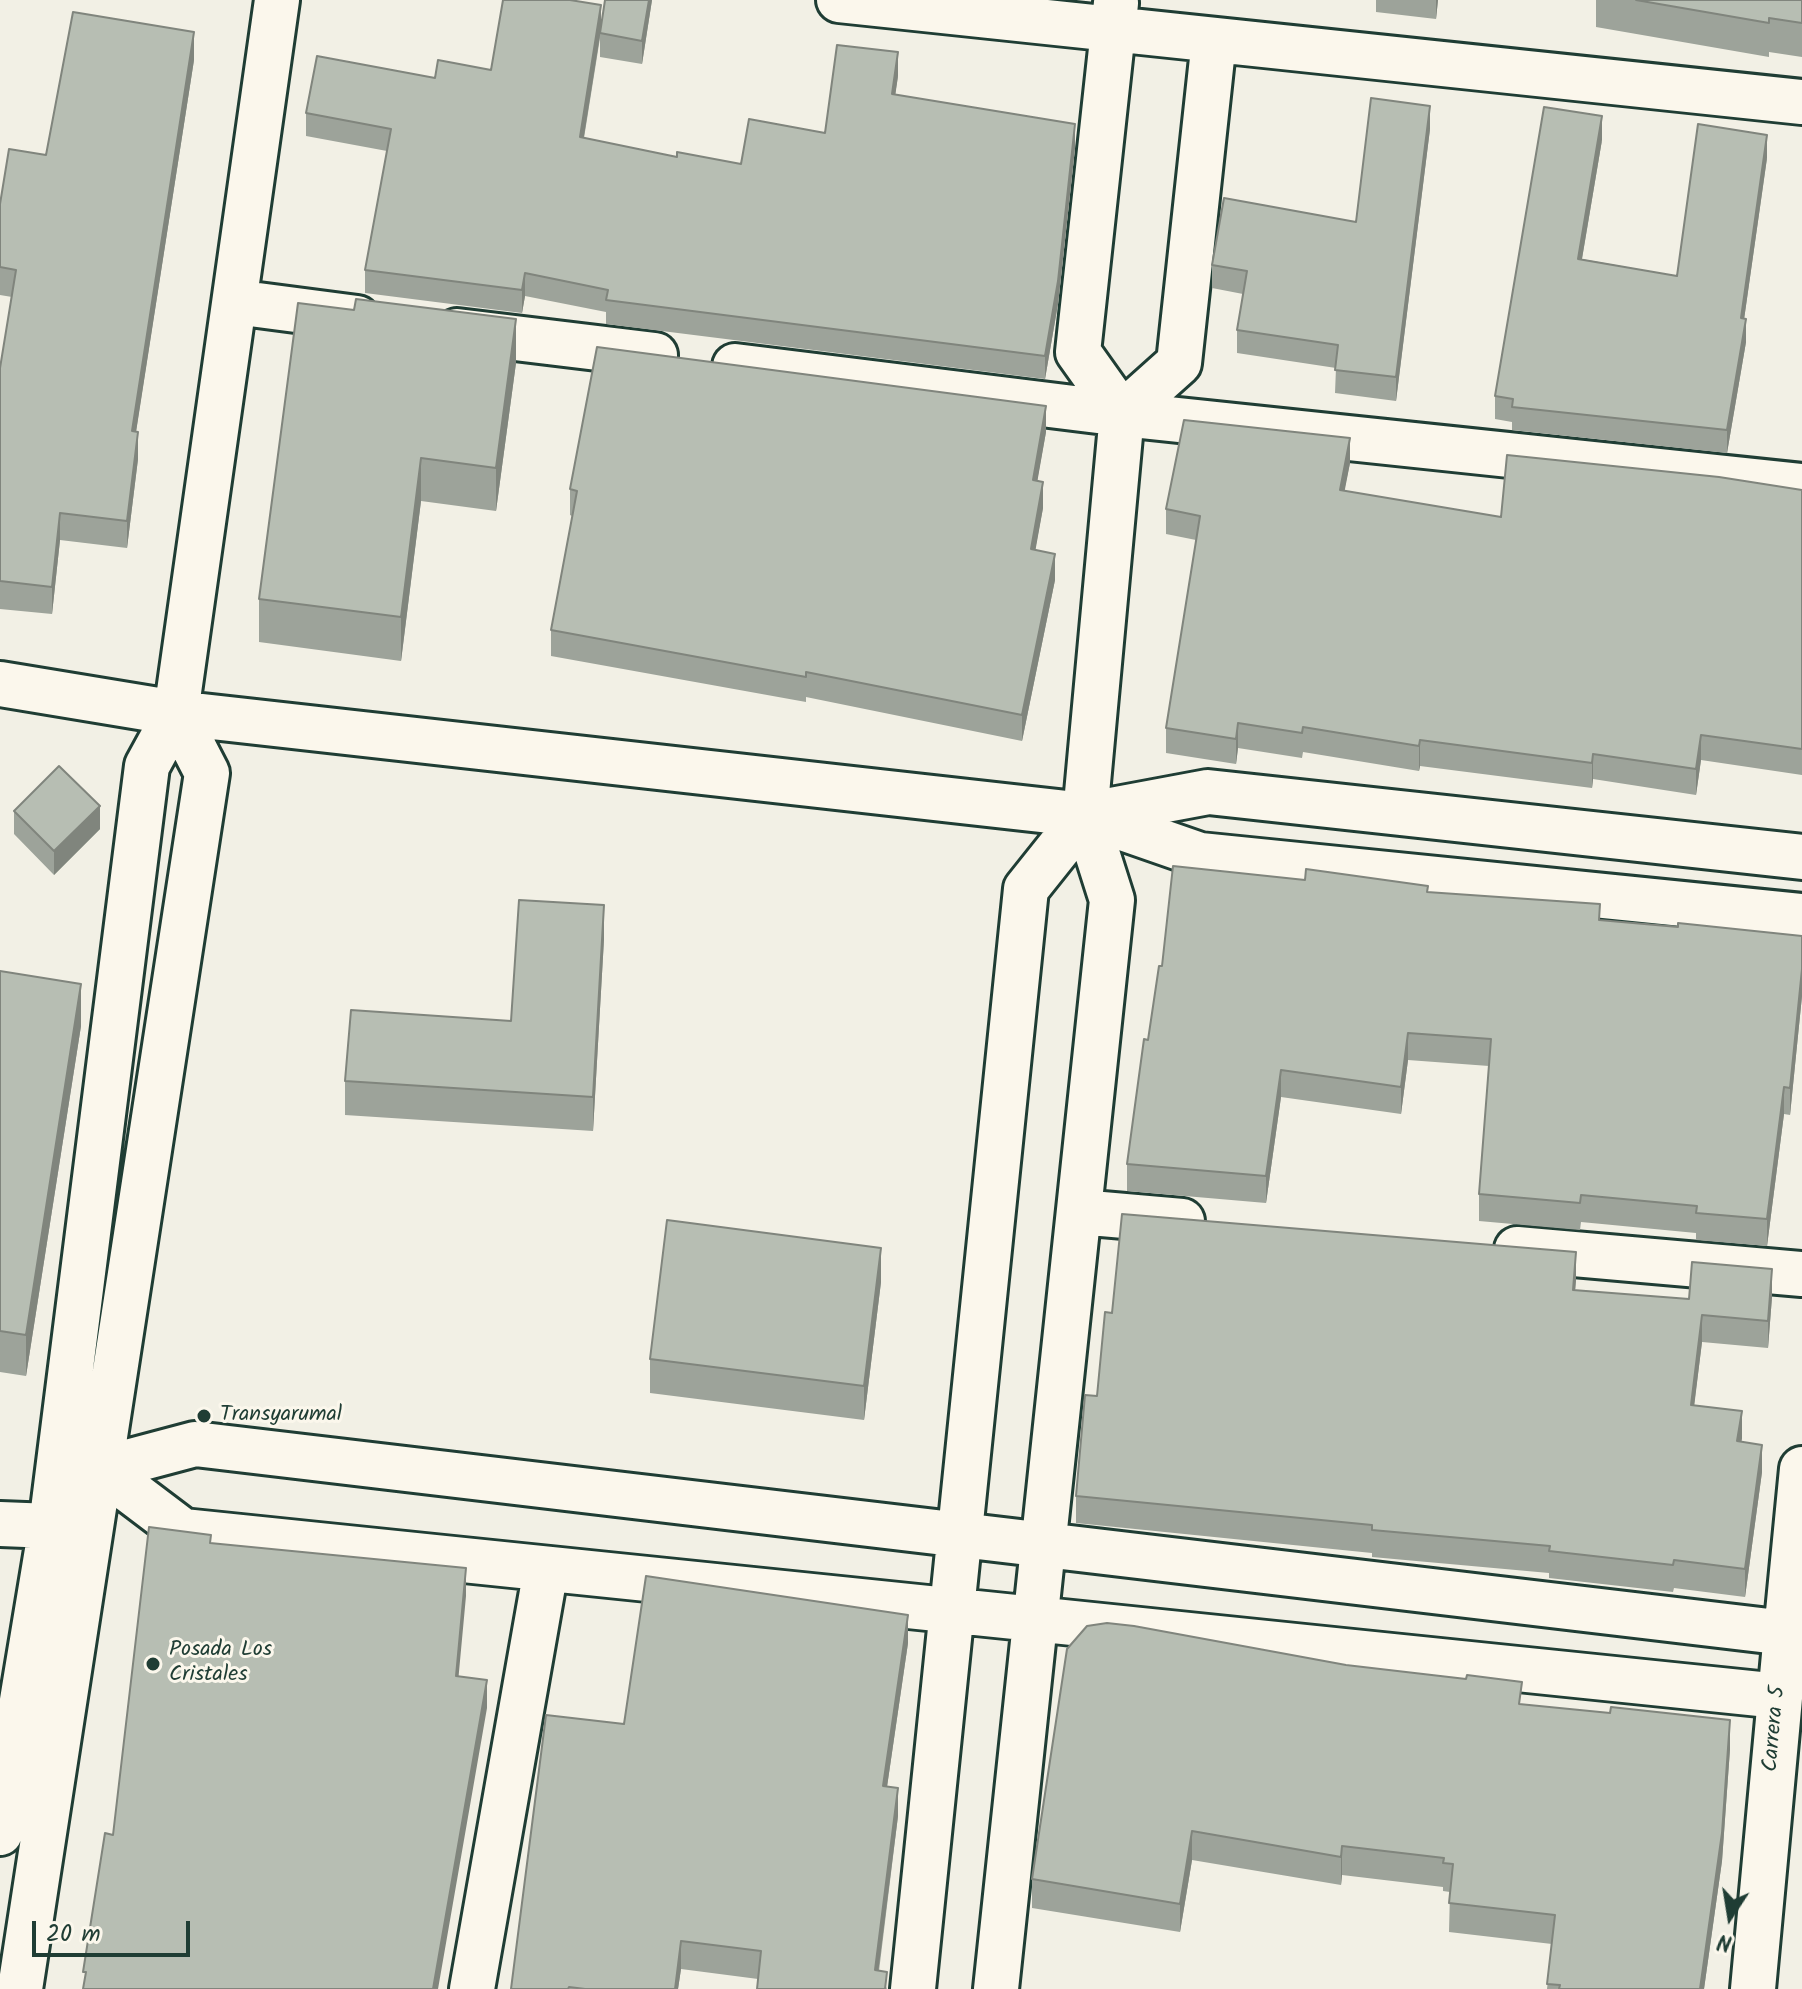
<!DOCTYPE html>
<html>
<head>
<meta charset="utf-8">
<style>
	body { margin:0 }
	#map { position:relative; width:1802px; height:1989px; overflow:hidden; background:#f2f0e5; font-family:Kalam,sans-serif }
	canvas { display:block }
	.north { position:absolute; left:1690px; top:1877px; width:80px; height:80px; -webkit-text-stroke:6px #fbf7ec; paint-order:stroke; rotate:192deg; font-size:22px; font-weight:700; line-height:32px; text-align:center; color:#1f3d34 }
	.north::after { content:''; display:block; margin:auto; width:28px; height:36px; background:#1f3d34; clip-path:polygon(50% 0,100% 100%,50% 72%,0 100%) }
	.scale { position:absolute; left:32px; top:1921px; width:158px; height:36px; box-sizing:border-box; border:4px solid #1f3d34; border-top:0; padding-left:10px; font-size:24px; line-height:28px; white-space:nowrap; color:#1f3d34; -webkit-text-stroke:6px #fbf7ec; paint-order:stroke }
</style>
</head>
<body>
<div id="map">
<canvas width="1802" height="1989"></canvas>
<div class="north">N</div>
<div class="scale">20 m</div>
</div>
<script>
const g = document.querySelector('canvas').getContext('2d');
g.lineJoin = 'round';
function stroke(path, color, width, dash) {
  g.strokeStyle = color;
  g.lineWidth = width;
  g.lineCap = dash ? 'butt' : 'round';
  g.setLineDash(dash || []);
  g.stroke(path);
}
function paint(path, color) {
  g.fillStyle = color;
  g.fill(path, 'evenodd');
}
function drawText(font, color, halo, rows, align = 'center') {
  g.font = font + ' Kalam,sans-serif';
  g.lineWidth = 6;
  g.setLineDash([]);
  g.textBaseline = 'middle';
  g.strokeStyle = halo;
  g.fillStyle = color;
  for (const [text, x, y, turn = 0] of rows) {
    g.save();
    g.translate(x, y);
    g.rotate((+turn || 0) * Math.PI / 180);
    g.textAlign = isNaN(turn) ? turn : align;
    if (halo) g.strokeText(text, 0, 0);
    g.fillText(text, 0, 0);
    g.restore();
  }
}
const minor = new Path2D(`
	M839,0L1802,102
	M1116,3L1078,352L1122,414L1179,363L1214,40
	M235,302L357,318
	M457,331L655,355
	M735,366L1122,414L1802,486
	M0,684L176,713L1085,815L1200,855L1802,916
	M1079,1212L1182,1221
	M1517,1249L1802,1274
	M59,1464L101,1469L195,1444L1786,1633L1802,1469
	M101,1469L183,1531L1779,1696
	M0,1524L51,1526
	M0,1833L51,1526L147,766L176,713L277,0
	M20,1989L207,773L176,713
	M472,1989L546,1569
	M913,1989L1026,889L1085,815L1208,792L1802,857
	M996,1989L1112,900L1085,815L1122,414`);
const major = new Path2D(`
	M1753,1989L1786,1633H1802`);
stroke(minor, '#1f3d34', 50);
stroke(major, '#1f3d34', 50);
stroke(minor, '#fbf7ec', 44);
stroke(major, '#fbf7ec', 44);
paint(new Path2D(`
	M652,0L642,64L600,57V38L584,138L677,157L741,164L825,133L898,76L895,95L1075,148L1058,304L1045,379L606,324V312L525,296L522,313L365,293V270L387,151L306,136V113L435,78L491,70L601,24Z
	M1376,0H1438L1436,19L1376,12Z
	M1596,0H1802V57L1769,52V57L1596,27Z
	M194,60L136,431L138,459L127,548L60,540L52,614L0,609V368L12,297L0,295V204L46,155Z
	M1430,129L1396,401L1335,393L1336,368L1237,353V330L1243,294L1212,288V265L1356,222Z
	M1602,140L1582,259L1677,276L1767,158L1744,319L1746,342L1727,453L1512,430V422L1495,419V396Z
	M516,363L496,511L421,501L401,661L259,642V599Z
	M1046,432L1037,481L1043,508L1035,550L1055,580L1022,741L806,697V702L551,656V630L572,516L570,515V489Z
	M1350,463L1344,491L1501,517L1802,490V775L1701,760L1696,795L1593,779L1592,788L1420,766L1419,771L1303,752L1302,758L1238,748L1236,764L1166,753V728L1196,540L1166,534V509Z
	M14,811L100,829L54,875L14,834Z
	M1305,880L1428,892L1600,920L1802,936V996L1790,1115L1784,1114L1767,1246L1696,1240V1233L1581,1222L1580,1230L1479,1221V1194L1489,1066L1408,1060L1401,1114L1281,1097L1266,1203L1127,1191V1164L1162,966Z
	M604,939L593,1131L345,1115V1081L511,1021Z
	M0,971L81,1026L26,1376L0,1372Z
	M1576,1280L1575,1290L1689,1299L1772,1297L1768,1348L1702,1342L1694,1405L1742,1438L1741,1442L1762,1472L1745,1597L1674,1588L1673,1592L1549,1578V1573L1372,1557V1553L1076,1523V1496L1097,1396L1112,1313Z
	M881,1282L864,1420L650,1393V1359Z
	M908,1643L887,1787L898,1816L879,1971L887,1989L758,1979L681,1969L678,1989H511L624,1724Z
	M1522,1704L1730,1749L1722,1861L1704,1989H1547L1552,1944L1449,1932L1450,1892L1443,1891V1887L1342,1875L1341,1885L1192,1860L1180,1932L1032,1908V1879Z`), '#9da39a');
paint(new Path2D(`
	M649,0H652L642,64V41Z
	M1436,0H1438L1436,19Z
	M601,5V29L580,161V137Z
	M194,32V60L132,458V431Z
	M898,52V76L892,118V94Z
	M1430,106V129L1396,401V377Z
	M1602,116V140L1578,282V259Z
	M1075,124V148L1058,304L1045,379V356Z
	M1767,135V158L1741,341V318Z
	M525,273V296L522,313V290Z
	M516,319V363L496,511V468Z
	M1746,319V342L1727,453V430Z
	M1046,406V432L1033,506V480Z
	M138,432V459L127,548V521Z
	M1350,438V463L1340,515V490Z
	M421,458V501L401,661V617Z
	M1043,482V508L1031,575V549Z
	M60,513V540L52,614V587Z
	M1055,554V580L1022,741V715Z
	M1238,723V748L1236,764V739Z
	M1701,735V760L1696,795V769Z
	M1420,740V766L1419,771V746Z
	M1593,754V779L1592,788V763Z
	M100,806V829L54,875V851Z
	M604,905V939L593,1131V1097Z
	M1802,969V996L1790,1115V1088Z
	M81,984V1026L26,1376V1335Z
	M1408,1033V1060L1401,1114V1087Z
	M1281,1070V1097L1266,1203V1176Z
	M1784,1087V1114L1767,1246V1219Z
	M881,1248V1282L864,1420V1386Z
	M1576,1252V1280L1573,1317V1290Z
	M1772,1269V1297L1768,1348V1321Z
	M1702,1315V1342L1691,1432V1405Z
	M1742,1411V1438L1737,1468V1441Z
	M1762,1445V1472L1745,1597V1569Z
	M466,1568V1596L456,1704V1676Z
	M908,1615V1643L883,1814V1786Z
	M487,1680V1708L438,1989H433Z
	M1730,1720V1749L1722,1861L1704,1989H1700Z
	M898,1788V1816L876,1989L875,1970Z
	M1192,1831V1860L1180,1932V1904Z
	M1342,1846V1875L1341,1885V1857Z
	M681,1941V1969L678,1989H675Z`), '#80857d');
const building = new Path2D(`
	M503,0H570L601,5L580,137L677,157V152L741,164L749,119L825,133L837,45L898,52L892,94L1075,124L1058,281L1045,356L606,300L608,290L525,273L522,290L365,270L391,129L306,113L317,56L435,78L438,60L491,70Z
	M605,0H649L642,41L600,33Z
	M1636,0H1802V23L1769,18V23Z
	M73,12L194,32L132,431L138,432L127,521L60,513L52,587L0,581V368L16,270L0,267V204L9,149L46,155Z
	M1371,98L1430,106L1396,377L1335,370L1338,345L1237,330L1247,271L1212,265L1224,198L1356,222Z
	M1544,107L1602,116L1578,259L1677,276L1698,124L1767,135L1741,318L1746,319L1727,430L1512,407L1513,399L1495,396Z
	M356,299L516,319L496,468L421,458L401,617L259,599L298,303L354,310Z
	M597,347L1046,406L1033,480L1043,482L1031,549L1055,554L1022,715L806,672V677L551,630L577,491L570,489Z
	M1184,420L1350,438L1340,490L1501,517L1507,455L1719,477L1802,490V749L1701,735L1696,769L1593,754L1592,763L1420,740L1419,746L1303,727L1302,733L1238,723L1236,739L1166,728L1200,516L1166,509Z
	M59,766L100,806L54,851L14,811Z
	M1173,866L1305,880L1306,869L1428,886L1427,892L1600,904L1599,920L1678,927V923L1802,936V969L1790,1088L1784,1087L1767,1219L1696,1213L1697,1206L1581,1195L1580,1203L1479,1194L1491,1039L1408,1033L1401,1087L1281,1070L1266,1176L1127,1164L1144,1039L1148,1040L1159,966H1162Z
	M519,900L604,905L593,1097L345,1081L351,1010L511,1021Z
	M0,971L81,984L26,1335L0,1331Z
	M1122,1214L1576,1252L1573,1290L1689,1299L1692,1262L1772,1269L1768,1321L1702,1315L1691,1405L1742,1411L1737,1441L1762,1445L1745,1569L1674,1560L1673,1565L1549,1551L1550,1546L1372,1530V1525L1076,1496L1085,1395L1097,1396L1105,1312L1112,1313Z
	M667,1220L881,1248L864,1386L650,1359Z
	M149,1527L211,1535L210,1543L466,1568L456,1676L487,1680L433,1989H83L86,1972H83L105,1833L113,1835Z
	M646,1576L908,1615L883,1786L898,1788L875,1970L887,1972L885,1989H757L761,1951L681,1941L675,1989H585L569,1987L568,1989H511L546,1715L624,1724Z
	M1107,1623L1134,1626L1346,1665L1466,1679L1467,1675L1522,1682L1519,1704L1610,1713L1611,1707L1730,1720L1722,1833L1700,1989H1559L1560,1985L1547,1984L1555,1915L1449,1903L1453,1864L1443,1863L1444,1858L1342,1846L1341,1857L1192,1831L1180,1904L1032,1879L1067,1649L1087,1626Z`);
paint(building, '#b7beb3');
stroke(building, '#80857d', 2);
for (const [x, y, r, color] of [
	[204,1416,8,"#1f3d34"],
	[153,1664,8,"#1f3d34"]
]) {
  const dot = new Path2D();
  dot.arc(x, y, r, 0, 2 * Math.PI);
  g.fillStyle = color;
  g.fill(dot);
  stroke(dot, '#fbf7ec', 3);
}
drawText('22px', '#1f3d34', '#fbf7ec', [
	["Transyarumal",220,1416],
	["Posada Los",169,1651],
	["Cristales",169,1676]
], 'left');
drawText('22px', '#1f3d34', '#fbf7ec', [
	["Carrera 5",1776,1729,-85]
]);
</script>
</body>
</html>
